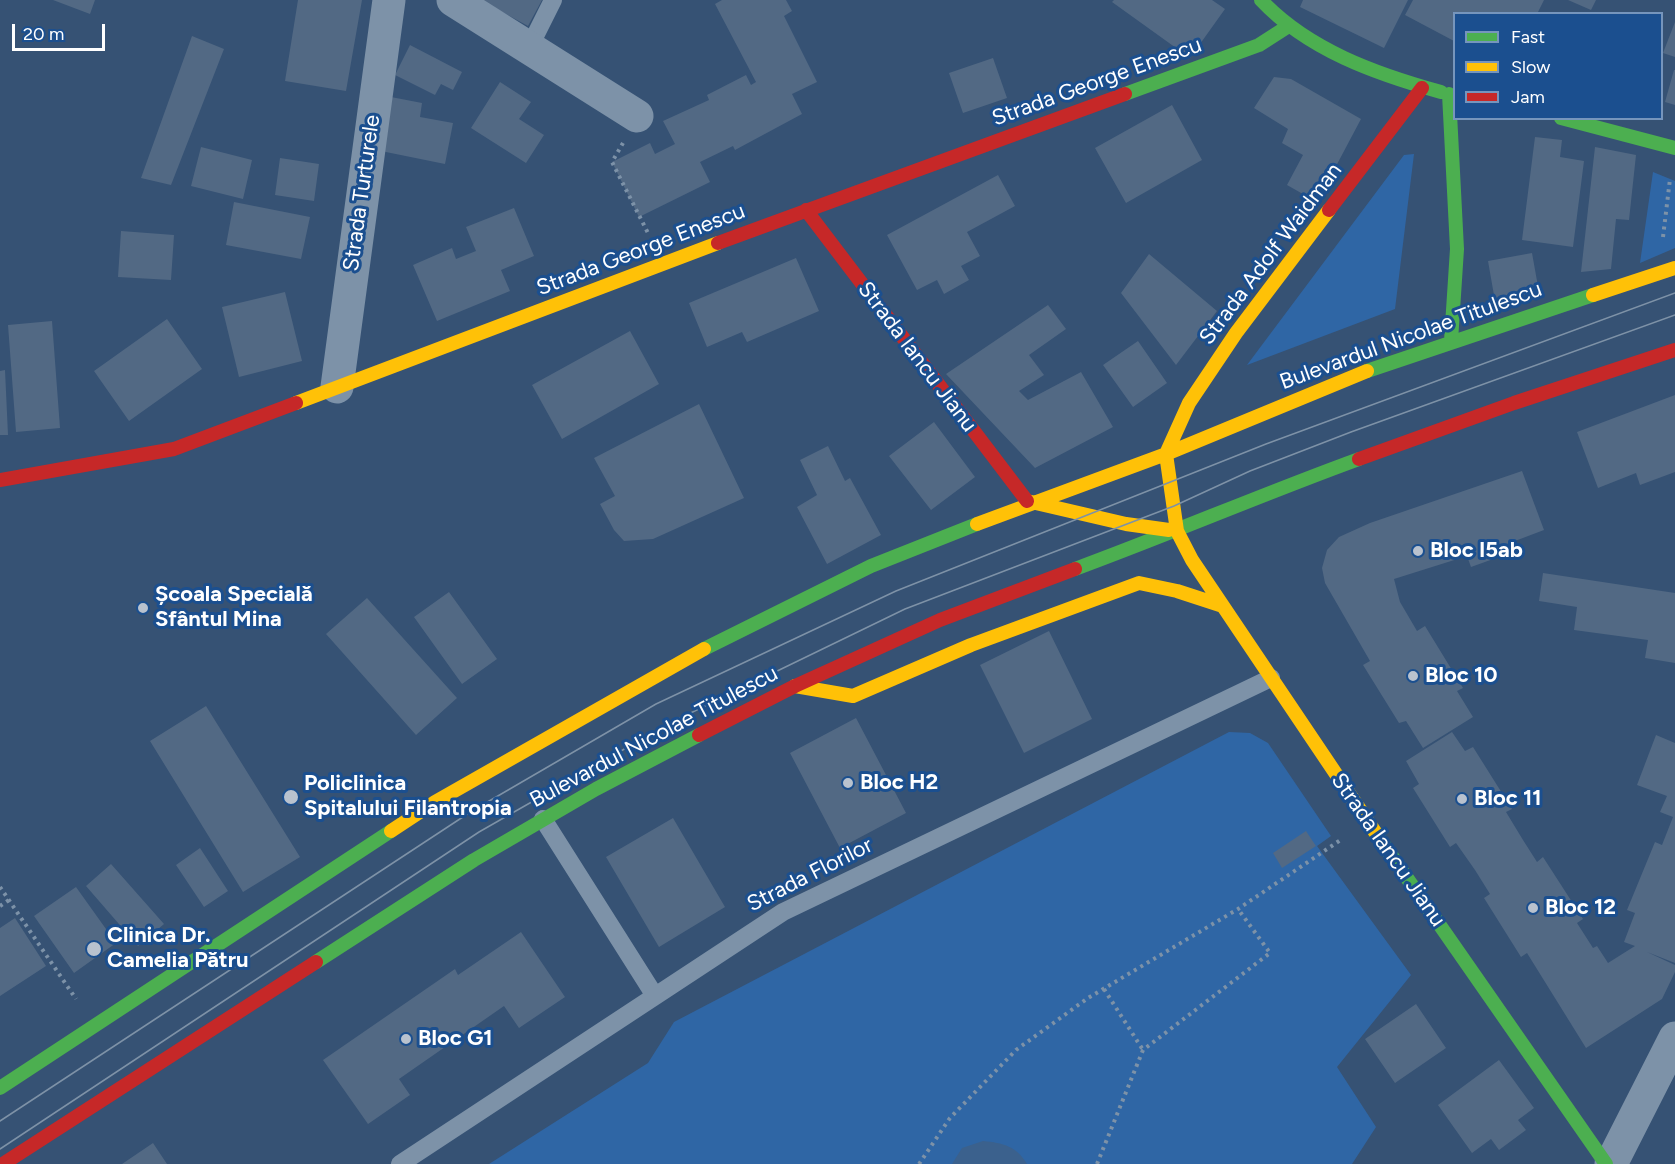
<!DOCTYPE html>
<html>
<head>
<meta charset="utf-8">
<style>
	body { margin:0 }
	#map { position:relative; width:1675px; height:1164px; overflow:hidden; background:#365274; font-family:Figtree,sans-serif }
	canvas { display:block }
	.legend { position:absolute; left:1453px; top:12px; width:210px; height:108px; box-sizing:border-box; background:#1b4f8f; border:2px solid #7695bc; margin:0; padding:8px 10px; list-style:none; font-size:18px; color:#fff }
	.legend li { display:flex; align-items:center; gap:12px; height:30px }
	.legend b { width:30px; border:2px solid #7695bc }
	.scale { position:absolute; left:12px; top:24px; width:93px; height:27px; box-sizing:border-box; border:3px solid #fff; border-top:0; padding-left:8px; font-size:18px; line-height:21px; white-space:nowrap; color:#fff; -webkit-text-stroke:4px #1b4f8f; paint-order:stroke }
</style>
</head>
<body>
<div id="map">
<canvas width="1675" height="1164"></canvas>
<ul class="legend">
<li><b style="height:8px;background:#4caf50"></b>Fast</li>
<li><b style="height:8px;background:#ffc107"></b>Slow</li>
<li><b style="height:8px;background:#c62828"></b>Jam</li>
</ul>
<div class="scale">20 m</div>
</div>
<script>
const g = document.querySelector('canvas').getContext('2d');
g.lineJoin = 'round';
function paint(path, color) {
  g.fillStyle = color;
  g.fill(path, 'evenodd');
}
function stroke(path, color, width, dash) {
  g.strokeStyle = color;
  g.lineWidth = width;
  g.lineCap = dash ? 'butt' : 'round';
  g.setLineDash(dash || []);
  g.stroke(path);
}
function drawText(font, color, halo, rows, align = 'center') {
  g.font = font + ' Figtree,sans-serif';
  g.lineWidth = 6;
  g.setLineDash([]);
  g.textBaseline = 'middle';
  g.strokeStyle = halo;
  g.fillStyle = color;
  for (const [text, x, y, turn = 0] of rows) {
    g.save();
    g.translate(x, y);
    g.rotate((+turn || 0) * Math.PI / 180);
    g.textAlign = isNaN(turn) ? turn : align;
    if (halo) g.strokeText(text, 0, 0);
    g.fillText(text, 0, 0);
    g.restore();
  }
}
paint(new Path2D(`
	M1414,154L1395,309L1247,365L1404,155Z
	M1653,172L1675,181V248L1640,263Z
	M1229,732L1250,733L1268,743L1331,836L1317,846L1411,975L1337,1067L1376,1127L1352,1164H489L648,1063L674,1022Z`), '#2f66a5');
paint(new Path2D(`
	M983,1141C1003,1143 1016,1146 1027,1164H952L962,1148Z`), '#3b618d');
paint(new Path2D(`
	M53,0H95L90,14Z
	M298,0H362L346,91L285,81Z
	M480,0H542L528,26Z
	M722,0H786L792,11L784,16L817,82L792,94L802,114L735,150L733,146L700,162L710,182L639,217L612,162L650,143L655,154L675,144L663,121L709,100L707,95L746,75L751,85L756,82L715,4Z
	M1114,0H1212L1225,9L1190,58L1112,2Z
	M1303,0H1408L1384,48L1300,7Z
	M1413,0H1544L1537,14H1454V41L1405,15Z
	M1568,0H1596L1591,10Z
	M1675,22V57L1663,53Z
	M192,36L224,49L171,185L141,178Z
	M410,45L462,72L453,90L441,84L435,95L395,75Z
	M993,58L1007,98L963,113L949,73Z
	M1674,70H1675V105L1665,102Z
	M1274,77L1291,79L1361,119L1317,202L1287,185L1303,155L1282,143L1288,129L1254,108Z
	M500,82L531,102L519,119L544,135L526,163L471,128Z
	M391,97L422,103L420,117L453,123L445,164L381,151Z
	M1172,105L1202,160L1126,203L1095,148Z
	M1535,137L1562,140L1560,157L1584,161L1573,247L1522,240Z
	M201,147L252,160L243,199L191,186Z
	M1595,147L1636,155L1629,220L1616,219L1611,269L1581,272Z
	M280,158L319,164L314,201L275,195Z
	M998,175L1015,206L967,232L980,256L961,266L969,280L944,294L937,280L917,290L887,235Z
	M234,202L310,217L301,259L226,245Z
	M514,208L534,256L501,270L510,291L437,321L413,265L452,248L456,259L476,251L466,227Z
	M121,231L174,235L171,280L118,277Z
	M1532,253L1539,292L1495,301L1488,261Z
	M1149,254L1217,311L1176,365L1121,293Z
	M796,258L819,311L747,342L742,332L707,347L689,303Z
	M285,292L302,361L239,377L222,307Z
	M1048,305L1066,329L1029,355L1044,375L1019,391L1028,400L1081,372L1113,427L1035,468L946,374Z
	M167,319L202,369L129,421L94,371Z
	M52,321L60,428L16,432L8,325Z
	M630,331L659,384L562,439L532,385Z
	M1138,341L1167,383L1133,407L1103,365Z
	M5,370L8,435H0V371Z
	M1675,395V472L1640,485L1636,473L1598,488L1577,432Z
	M699,404L744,498L653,539L624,541L614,530L600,504L615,496L594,458Z
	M934,422L975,477L931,510L889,456Z
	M828,446L845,481L850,478L881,535L827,564L797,507L817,495L800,460Z
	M1522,471L1544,530L1507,544L1510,553L1471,567L1467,556L1394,579L1400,602L1417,631L1425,626L1463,688L1457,691L1473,717L1423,748L1406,721L1399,723L1363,665L1370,661L1325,583L1322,568L1327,550L1339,537L1370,523Z
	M1543,573L1675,593V663L1645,658L1648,640L1574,630L1577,607L1539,601Z
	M449,592L497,659L462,684L414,617Z
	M367,598L457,698L416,735L326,634Z
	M1049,631L1092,719L1024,753L980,665Z
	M206,706L300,857L243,892L150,741Z
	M856,718L906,813L840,848L790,753Z
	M1452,732L1465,751L1473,747L1512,809L1506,812L1523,840L1537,862L1543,857L1583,919L1577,923L1593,948L1597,946L1608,963L1635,946L1624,942L1635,913L1627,910L1655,842L1662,845L1673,817L1660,812L1667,796L1637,785L1656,735L1675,743V963L1647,952L1675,965V972L1662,999L1586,1048L1527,953L1521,957L1484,898L1490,894L1475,870L1456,843L1450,847L1413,788L1419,784L1406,761Z
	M673,818L725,907L659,947L606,857Z
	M1306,831L1316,846L1282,868L1273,853Z
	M200,848L228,891L204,907L176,865Z
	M111,864L164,924L138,946L86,886Z
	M76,887L116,943L74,973L34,916Z
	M15,918L46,966L0,996V928Z
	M521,932L565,997L519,1028L504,1006L399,1079L410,1095L368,1124L323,1060L455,969L458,975Z
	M1416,1004L1446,1048L1395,1083L1365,1039Z
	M1499,1060L1534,1108L1518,1120L1526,1130L1499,1150L1491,1139L1472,1153L1438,1105Z
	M153,1143L167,1164H122Z`), '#526984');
stroke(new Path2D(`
	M623,143L612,162L649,235
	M1663,237L1670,179
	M0,887L76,999
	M0,906L9,900
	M1104,989L1143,1050
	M919,1164L950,1118L1016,1050L1088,998L1238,909L1342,839
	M1097,1164L1143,1050L1270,953L1238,909`), '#7d92a8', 4, [3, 4.5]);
stroke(new Path2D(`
	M529,48L553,0
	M543,819L655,996
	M400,1164L783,912L1271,678`), '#7d92a8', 18);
stroke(new Path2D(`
	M453,0L637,116
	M337,387L389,0
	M1611,1164L1675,1038`), '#7d92a8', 33);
stroke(new Path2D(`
	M1261,0C1308,50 1376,74 1441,92
	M1125,94L1259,45L1287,27
	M1449,94L1457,249L1451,341
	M1561,118L1675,148
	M1367,371L1593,295
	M1075,569C1170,534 1263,494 1359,459
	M704,649L871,566L977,524
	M1375,832L1606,1164
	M316,962L474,860L596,789L699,735
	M0,1088L391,831`), '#4caf50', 14);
stroke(new Path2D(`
	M1593,295L1675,268
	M296,403L718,243
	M1166,454L1177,531L1192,560L1375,832
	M1166,454L1189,403L1236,333L1329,210
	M1027,501L1126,524L1169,530
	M977,524L1166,454L1367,371
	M795,686L853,696L971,645L1139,583L1177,591L1223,606
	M391,831L435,802L704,649`), '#ffc107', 14);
stroke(new Path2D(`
	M806,210L1027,501
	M1329,210L1422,88
	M718,243L1125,94
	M1359,459L1514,403L1675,350
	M0,480L174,449L296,403
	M699,735L795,686L940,620L1075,569
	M3,1164L316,962`), '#c62828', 14);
stroke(new Path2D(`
	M0,1121L472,811L656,704L896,591L1266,444L1675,293
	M0,1149L479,832L670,723L905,609L1174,506L1250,471L1351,432L1675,315`), '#7e92a7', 1.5);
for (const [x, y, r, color] of [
	[1418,551,6,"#b9c2ce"],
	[143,608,6,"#b9c2ce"],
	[1413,676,6,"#b9c2ce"],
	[848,783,6,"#b9c2ce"],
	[291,797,8,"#b9c2ce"],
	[1462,799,6,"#b9c2ce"],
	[1533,908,6,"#b9c2ce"],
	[94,949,8,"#b9c2ce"],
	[406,1039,6,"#b9c2ce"]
]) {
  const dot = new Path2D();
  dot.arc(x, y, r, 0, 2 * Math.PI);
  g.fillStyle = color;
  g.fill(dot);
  stroke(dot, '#1b4f8f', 2);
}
drawText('22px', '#fff', '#1b4f8f', [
	["Strada George Enescu",1097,82,-20],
	["Strada Turturele",362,193,-82],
	["Strada George Enescu",641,250,-21],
	["Strada Adolf Waidman",1271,254,-53],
	["Bulevardul Nicolae Titulescu",1411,336,-20],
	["Strada Iancu Jianu",917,357,53],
	["Bulevardul Nicolae Titulescu",654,737,-28],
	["Strada Iancu Jianu",1388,850,55],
	["Strada Florilor",810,875,-27]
]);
drawText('bold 22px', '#fff', '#1b4f8f', [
	["Bloc I5ab",1430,551],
	["Școala Specială",155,595],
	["Sfântul Mina",155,620],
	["Bloc 10",1425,676],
	["Bloc H2",860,783],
	["Policlinica",304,784],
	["Spitalului Filantropia",304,809],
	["Bloc 11",1474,799],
	["Bloc 12",1545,908],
	["Clinica Dr.",107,936],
	["Camelia Pătru",107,961],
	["Bloc G1",418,1039]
], 'left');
</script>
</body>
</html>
